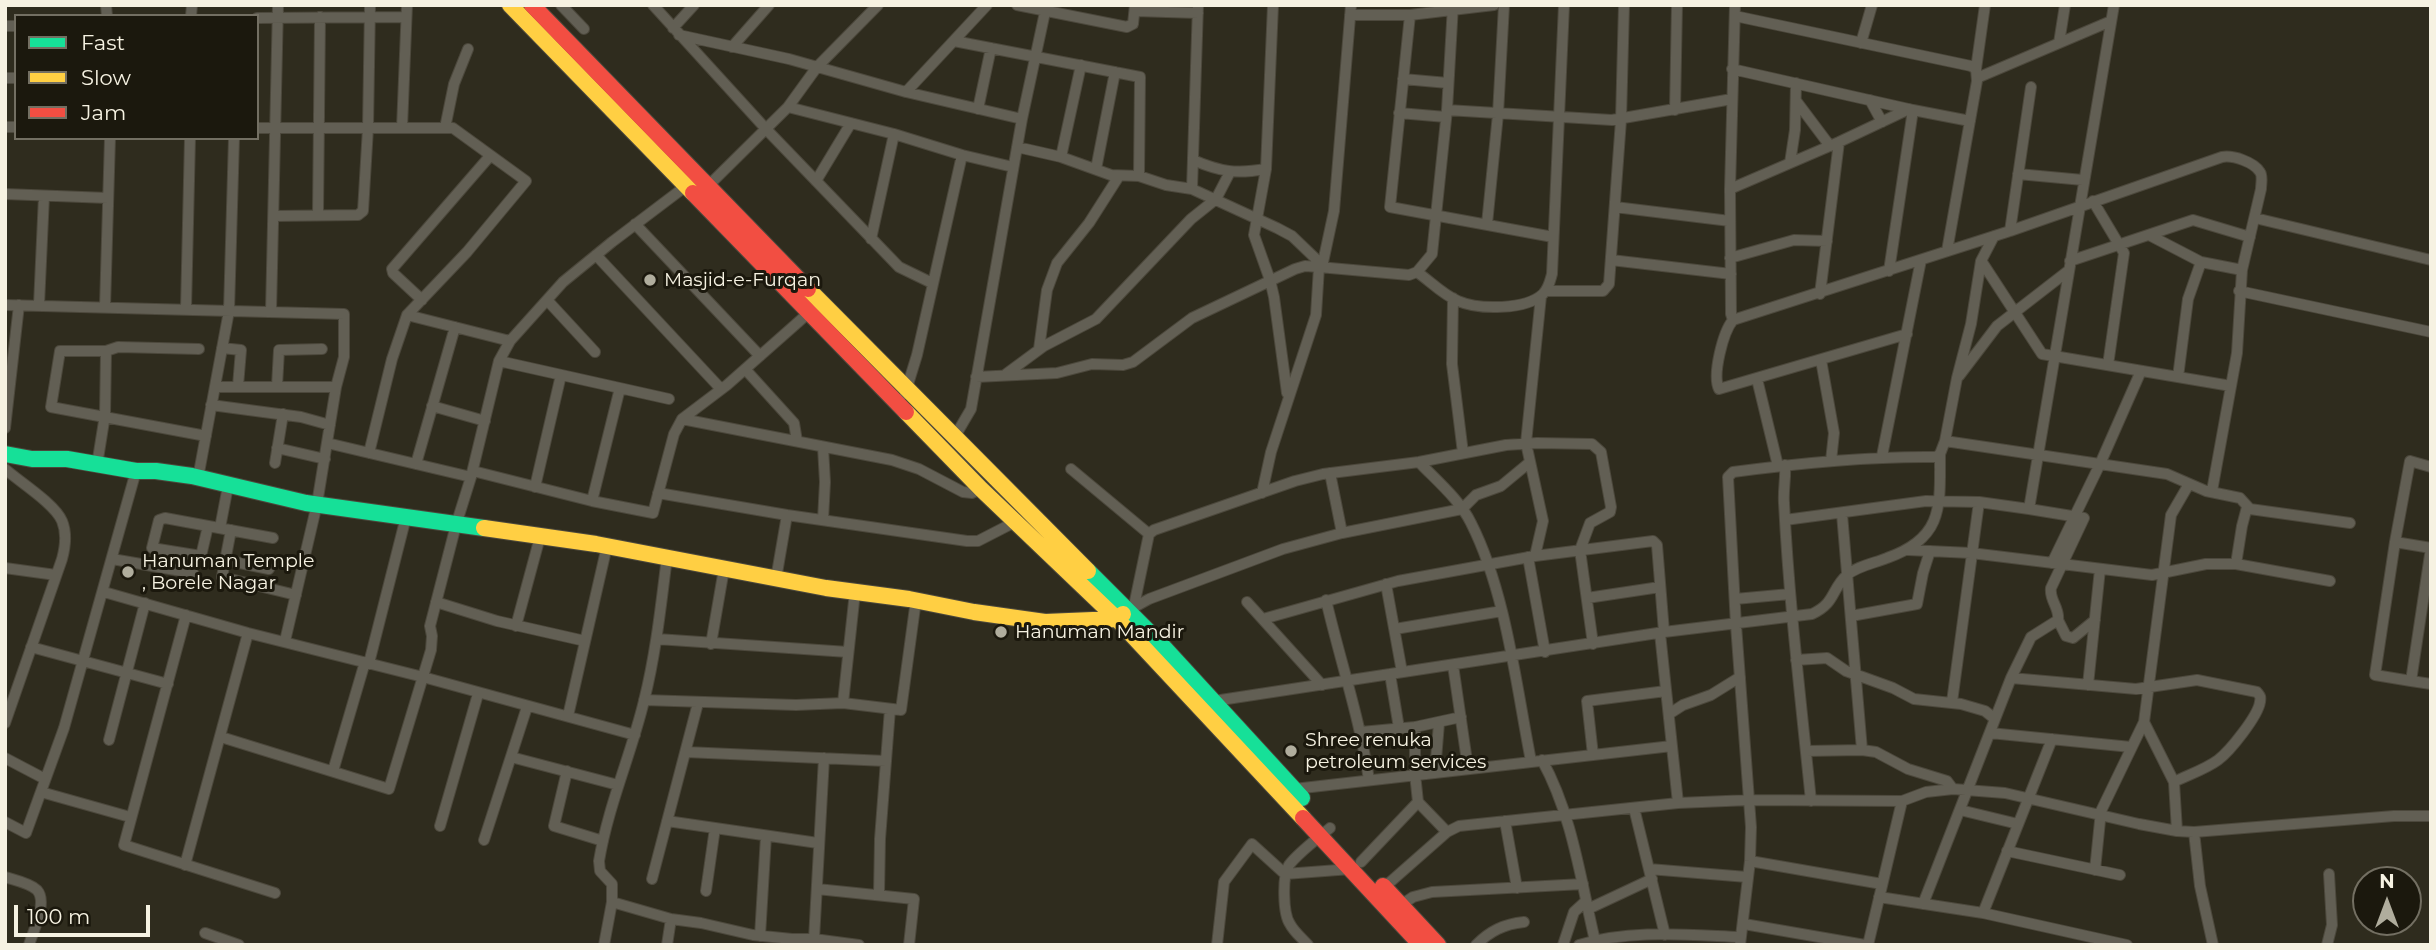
<!DOCTYPE html>
<html>
<head>
<meta charset="utf-8">
<style>
	body { margin:0 }
	#map { position:relative; width:2436px; height:950px; overflow:hidden; background:#2f2c1e; font-family:Montserrat,sans-serif }
	canvas { display:block }
	.frame { position:absolute; inset:0; border:7px solid #f6f2e2; pointer-events:none }
	.legend { position:absolute; left:14px; top:14px; width:245px; height:126px; box-sizing:border-box; background:#1b180d; border:2px solid #736f62; margin:0; padding:9px 12px; list-style:none; font-size:21px; color:#f6f2e2 }
	.legend li { display:flex; align-items:center; gap:14px; height:35px }
	.legend b { width:35px; border:2px solid #736f62 }
	.north { position:absolute; left:2352px; top:866px; width:70px; height:70px; box-sizing:border-box; background:#1b180d; border:2px solid #736f62; border-radius:50%; rotate:0deg; font-size:19px; font-weight:700; line-height:28px; text-align:center; color:#f6f2e2 }
	.north::after { content:''; display:block; margin:auto; width:24px; height:32px; background:#b0ad9d; clip-path:polygon(50% 0,100% 100%,50% 72%,0 100%) }
	.scale { position:absolute; left:14px; top:905px; width:136px; height:32px; box-sizing:border-box; border:4px solid #f6f2e2; border-top:0; padding-left:9px; font-size:21px; line-height:24px; white-space:nowrap; color:#f6f2e2; -webkit-text-stroke:5px #1b180d; paint-order:stroke }
</style>
</head>
<body>
<div id="map">
<canvas width="2436" height="950"></canvas>
<div class="frame"></div>
<ul class="legend">
<li><b style="height:9px;background:#16e098"></b>Fast</li>
<li><b style="height:9px;background:#ffcf43"></b>Slow</li>
<li><b style="height:9px;background:#f24e42"></b>Jam</li>
</ul>
<div class="north">N</div>
<div class="scale">100 m</div>
</div>
<script>
const g = document.querySelector('canvas').getContext('2d');
g.lineJoin = 'round';
function stroke(path, color, width, dash) {
  g.strokeStyle = color;
  g.lineWidth = width;
  g.lineCap = dash ? 'butt' : 'round';
  g.setLineDash(dash || []);
  g.stroke(path);
}
function drawText(font, color, halo, rows, align = 'center') {
  g.font = font + ' Montserrat,sans-serif';
  g.lineWidth = 6;
  g.setLineDash([]);
  g.textBaseline = 'middle';
  g.strokeStyle = halo;
  g.fillStyle = color;
  for (const [text, x, y, turn = 0] of rows) {
    g.save();
    g.translate(x, y);
    g.rotate((+turn || 0) * Math.PI / 180);
    g.textAlign = isNaN(turn) ? turn : align;
    if (halo) g.strokeText(text, 0, 0);
    g.fillText(text, 0, 0);
    g.restore();
  }
}
const street = new Path2D(`
	M106,5L107,16
	M561,5L584,29
	M653,5L766,129L899,267L932,283
	M1017,5L1127,27L1133,24L1135,5
	M1273,5L1266,169L1254,235L1270,280L1274,297L1287,393
	M1735,5L1730,189L1731,314L1733,320L2010,231L2222,157C2233,155 2254,162 2260,172C2263,176 2261,184 2261,189L2242,270L2237,353L2212,491
	M1135,11L1198,13
	M1350,15H1410L1494,5
	M1410,15L1390,207L1553,237
	M191,16L192,5
	M1735,16L1971,66L1976,69L1977,81L1947,251
	M257,18L406,17
	M5,26H16
	M673,28L694,5
	M679,35L789,59L906,92L1022,119
	M954,41L1140,77L1139,176
	M1861,43L1872,5
	M2059,43L2065,5
	M732,47L769,5
	M1732,69L1913,110L1889,271
	M1976,69L1985,5
	M5,78H16
	M1977,78L2111,21
	M1403,79L1448,83
	M906,92L987,5
	M1870,100L1882,122
	M1797,102L1830,146
	M788,107L894,134L962,155L1013,167
	M978,109L991,48
	M1447,110L1612,120L1732,99
	M1675,110L1677,5
	M1913,110L1970,121
	M1399,113L1446,117
	M5,127H16
	M257,128H453L526,181L467,252L407,315L392,359L369,453
	M402,128L407,5
	M445,128L454,84L468,49
	M1017,147L1061,157L1111,175L1139,176L1166,185L1192,189L1277,228L1292,236L1316,259L1319,267L1316,315L1271,452L1262,493
	M1061,157L1081,65
	M1193,160C1221,172 1236,174 1266,169
	M1790,163L1795,130L1796,83
	M1096,169L1115,72
	M2018,174L2083,180
	M816,181L851,123
	M705,189L788,107L817,67L878,5
	M1192,189L1198,5
	M1730,189L1839,142L1909,109
	M5,194L108,198
	M2093,201L2124,253L2108,365
	M1615,207L1730,221
	M318,215L320,17
	M274,216L358,215L363,211L368,128L370,5
	M2255,218L2431,260
	M635,224L760,356
	M1487,224L1498,114L1504,5
	M2010,231L2031,87
	M2149,235L2201,262L2242,270
	M871,239L894,134
	M596,255L721,389
	M1730,258L1794,240L1827,241
	M1611,260L1731,274
	M2070,261L2193,220L2250,237
	M1982,262L2042,354L2231,386
	M1322,267L1334,211L1351,5
	M1417,272C1430,281 1443,295 1458,301C1479,310 1526,310 1543,294C1549,288 1550,281 1552,274L1564,5
	M1546,291H1603L1609,284L1621,120L1624,5
	M2239,291L2431,332
	M1820,294L1839,142
	M1453,298L1452,364L1463,453
	M422,300L393,273L392,269L490,156
	M547,300L595,352
	M5,305L344,314V357L336,387L317,504L285,641
	M39,305L44,196
	M105,307L110,138
	M186,309L190,138
	M271,312L278,5
	M407,315L510,341
	M1733,320C1723,332 1712,375 1719,389L1907,334
	M222,348L241,350L238,386
	M199,349L118,347L106,351H60L51,407L206,436
	M1039,349L1047,290L1057,263L1089,223L1119,176
	M1821,360L1834,433L1831,461
	M499,361L669,399
	M745,369L794,423L797,441
	M1006,374L1044,346L1096,319L1191,219L1216,199L1230,172
	M1959,376L1997,326L2068,271
	M976,377L1057,373L1092,364L1123,365L1133,362L1192,318L1295,269L1305,266L1319,267L1409,275L1417,272L1432,254L1447,110L1453,5
	M2178,377L2188,299L2201,262
	M1757,379L1778,466
	M277,386L279,350L322,349
	M215,387H336
	M905,394L917,355L962,155
	M211,405L301,417L330,425
	M432,406L485,421
	M682,419L892,460L919,469L963,492L972,493L981,489
	M5,428L19,305
	M954,438L971,409L1022,119L1045,12
	M1945,441L2167,474L2206,491L2240,498L2250,509L2350,523
	M327,443L471,477
	M277,448L325,459
	M1882,456L1921,260
	M1419,462C1437,481 1460,500 1471,523C1506,592 1516,685 1531,761
	M275,463L283,414
	M416,464L455,327
	M97,465L105,415L106,351
	M1785,465C1786,478 1783,490 1784,503C1789,602 1801,702 1811,801
	M5,469C20,482 55,504 62,521C67,533 65,548 62,559L5,723
	M1071,469L1149,534
	M473,471L592,501L653,513L674,434L682,419L727,385L813,309
	M1330,473L1342,533
	M198,478L229,311L234,138
	M535,487L561,375
	M658,493L787,515L967,541H978L1015,522
	M592,501L620,388
	M823,520L825,482L823,447
	M1785,520L1926,501L1979,502
	M208,526L201,556L152,548L159,520L165,518L273,538
	M220,528L228,486
	M231,530L222,577L296,595
	M2395,542L2431,548L2411,681L2375,675L2395,542L2410,461L2431,467
	M1908,550L1971,553L2152,575L2206,564H2236L2330,581
	M1535,556L1543,521L1526,443L1541,296
	M667,557C661,605 656,653 644,701C631,755 608,806 599,861L600,871L612,884V902L671,919L701,923L753,935L792,939H814L859,945
	M1528,557L1545,652
	M112,559L193,573
	M225,560L269,569
	M2052,563L2100,464L2141,371
	M2236,564L2242,526L2247,507
	M5,568L56,575
	M776,579L787,515
	M1386,584L1402,672
	M104,592L248,633L423,677L635,735
	M1587,598L1660,587
	M1735,599L1790,594
	M1326,600C1340,660 1360,719 1369,780
	M436,602L497,621L585,641
	M1247,602L1322,685
	M1134,606L1149,534L1154,530L1295,481L1323,474L1419,462L1506,445L1537,443L1592,444L1601,452L1611,507L1610,512L1590,523L1580,550L1593,644
	M1131,609L1149,599L1283,549L1342,533L1462,509L1476,495L1501,486L1530,462
	M186,615L124,845L275,893
	M1851,616L1917,604L1923,573L1930,551
	M1263,619L1398,581L1535,556L1653,541L1657,545L1664,632
	M2058,620L2066,636L2073,638L2095,620
	M516,626L540,537
	M1395,629L1502,611
	M1660,633L1678,803
	M657,639L848,652
	M711,644L724,569
	M31,647L168,684
	M1796,660L1827,658L1846,671L1893,688L1914,699L1961,704L1985,711L1995,719
	M369,663L406,517
	M1453,665L1468,768
	M1390,674L1399,728
	M2011,678L2136,689L2197,680L2257,692C2260,696 2261,696 2260,702C2258,716 2230,751 2218,760C2206,769 2188,775 2174,782
	M2411,681L2431,684
	M2088,685L2100,569
	M644,700L796,705L843,703L901,710L916,600
	M1214,701L1664,632L1812,614C1836,603 1831,589 1847,575C1857,566 1875,563 1887,558C1944,538 1940,506 1940,454
	M1952,702L1979,502L2029,509L2114,5
	M843,703L855,592
	M1669,714L1683,705L1711,695L1740,677
	M568,716L607,546
	M2144,722L2174,782L2177,831
	M1361,732L1415,727L1461,717
	M1990,733L2131,747
	M221,737L389,789L431,650L432,636L430,626L456,525L471,477L499,361L510,341L563,282L612,242L690,183
	M109,740L145,603
	M1862,750L1876,752L1908,769L1947,781L1953,789
	M1806,751L1862,750L1842,514
	M686,752L886,761
	M1593,755L1587,701L1666,691
	M511,757L618,785
	M5,758L45,779
	M1542,760C1573,816 1581,883 1596,945
	M333,771L365,662
	M567,771L554,826L603,841
	M1435,772L1439,723
	M1294,789L1672,746
	M41,792L130,817
	M1418,802L1447,832
	M1634,808L1665,935
	M1960,810L2018,824
	M667,821L818,843
	M1505,821L1517,888
	M5,822L26,833L64,728L136,471
	M440,826L478,694
	M2194,832L2200,886L2213,945
	M484,840L527,707
	M2007,851L2120,875
	M1750,861L1882,884
	M1361,862L1418,802L1415,774V727
	M185,865L248,633
	M1649,869L1747,877
	M2095,870L2101,811L2144,722L2171,515L2189,484
	M5,877C14,880 30,883 37,890C48,902 33,931 29,945
	M652,879L698,703
	M817,889L914,899L909,945
	M706,891L715,828
	M1380,891L1447,832L1459,826L1678,803L1750,800L1902,801L1926,792L1953,789L2005,793L2139,824L2177,831L2194,832L2394,816H2431
	M879,895L880,839L890,709
	M1879,897L1983,913L2127,945
	M1923,904L2011,678L2031,637L2058,620C2060,608 2049,600 2051,588L2084,518L2029,509
	M1401,905L1413,897L1432,892L1583,884
	M1588,909L1652,879
	M1983,913L2052,739
	M1744,924L1865,945
	M205,933L239,945
	M760,936L766,836
	M814,939L824,758
	M604,945L612,902
	M667,945L671,919
	M1217,945L1224,882L1252,844L1285,874L1351,869
	M1308,945C1302,938 1294,932 1290,924C1283,914 1282,876 1289,865C1299,852 1317,839 1330,828
	M1476,945C1490,931 1504,924 1524,922
	M1563,945L1574,912L1586,901
	M1579,945C1630,929 1688,935 1741,937
	M1740,945L1750,861L1751,827L1736,625L1728,477L1733,472C1800,463 1867,456 1936,457L1940,454L1945,441L1957,378L1971,324L1981,261L1994,236
	M1868,945L1902,801
	M2327,945L2332,925L2329,874`);
const fast = new Path2D(`
	M5,454L32,459H67L136,471H156L192,476L306,503L484,528
	M1088,571L1158,641L1302,798`);
const slow = new Path2D(`
	M510,5L693,193
	M808,289L1088,571
	M906,412L981,489L1117,619L1303,818
	M484,528L596,544L826,588L909,599L974,612L1045,622L1117,619L1123,614`);
const jam = new Path2D(`
	M532,5L808,289
	M693,193L906,412
	M1303,818L1421,945
	M1383,886L1438,945`);
stroke(street, '#4c483c', 12);
stroke(fast, '#4c483c', 18);
stroke(slow, '#4c483c', 18);
stroke(jam, '#4c483c', 18);
stroke(street, '#625f54', 10);
stroke(fast, '#16e098', 16);
stroke(slow, '#ffcf43', 16);
stroke(jam, '#f24e42', 16);
for (const [x, y, r, color] of [
	[650,280,7,"#b0ad9d"],
	[128,572,7,"#b0ad9d"],
	[1001,632,7,"#b0ad9d"],
	[1291,751,7,"#b0ad9d"]
]) {
  const dot = new Path2D();
  dot.arc(x, y, r, 0, 2 * Math.PI);
  g.fillStyle = color;
  g.fill(dot);
  stroke(dot, '#1b180d', 2.5);
}
drawText('19px', '#f6f2e2', '#1b180d', [
	["Masjid-e-Furqan",664,280],
	["Hanuman Temple",142,561],
	[", Borele Nagar",142,583],
	["Hanuman Mandir",1015,632],
	["Shree renuka",1305,740],
	["petroleum services",1305,762]
], 'left');
</script>
</body>
</html>
